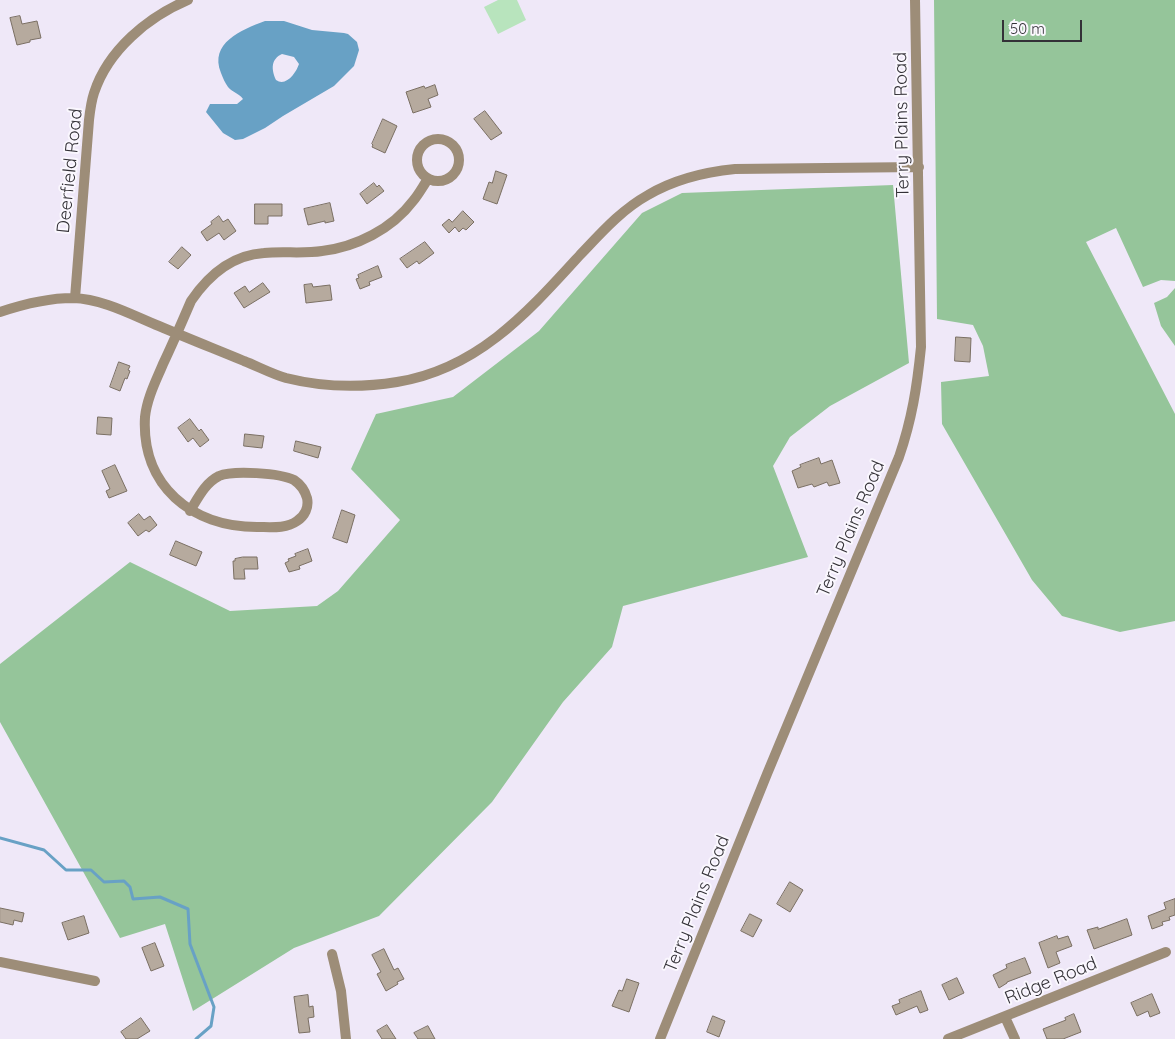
<!DOCTYPE html>
<html>
<head>
<meta charset="utf-8">
<style>
	body { margin:0 }
	#map { position:relative; width:1175px; height:1039px; overflow:hidden; background:#efe8f8; font-family:Quicksand,sans-serif }
	canvas { display:block }
	.scale { position:absolute; left:1002px; top:20px; width:80px; height:22px; box-sizing:border-box; border:2px solid #333137; border-top:0; padding-left:6px; font-size:15px; line-height:18px; white-space:nowrap; color:#333137; -webkit-text-stroke:4px #faf7fe; paint-order:stroke }
</style>
</head>
<body>
<div id="map">
<canvas width="1175" height="1039"></canvas>
<div class="scale">50 m</div>
</div>
<script>
const g = document.querySelector('canvas').getContext('2d');
g.lineJoin = 'round';
function paint(path, color) {
  g.fillStyle = color;
  g.fill(path, 'evenodd');
}
function stroke(path, color, width, dash) {
  g.strokeStyle = color;
  g.lineWidth = width;
  g.lineCap = dash ? 'butt' : 'round';
  g.setLineDash(dash || []);
  g.stroke(path);
}
function drawText(font, color, halo, rows, align = 'center') {
  g.font = font + ' Quicksand,sans-serif';
  g.lineWidth = 4;
  g.setLineDash([]);
  g.textBaseline = 'middle';
  g.strokeStyle = halo;
  g.fillStyle = color;
  for (const [text, x, y, turn = 0] of rows) {
    g.save();
    g.translate(x, y);
    g.rotate((+turn || 0) * Math.PI / 180);
    g.textAlign = isNaN(turn) ? turn : align;
    if (halo) g.strokeText(text, 0, 0);
    g.fillText(text, 0, 0);
    g.restore();
  }
}
paint(new Path2D(`
	M498,0H517L526,20L498,34L484,7Z`), '#b8e4bd');
paint(new Path2D(`
	M934,0H1175V281L1161,280L1143,287L1116,228L1086,242L1175,414V621L1120,632L1062,616L1032,580L942,424L941,382L989,376L983,346L973,325L937,319Z
	M893,185L909,363L830,406L790,437L773,466L808,557L623,606L612,647L563,702L492,802L379,916L294,948L193,1011L165,924L120,938L0,722V664L130,562L230,611L317,606L338,591L400,520L351,469L376,414L453,397L539,331L642,213L682,193Z
	M1175,288V346L1161,326L1154,303L1167,297Z`), '#95c59a');
paint(new Path2D(`
	M265,21H284L312,30L344,33L348,34L357,42L359,50L354,66L334,86L283,116L265,128L243,139L235,140L223,133L206,112L210,104H237L243,99C239,93 233,93 228,87C225,83 223,78 221,73C209,43 241,30 265,21ZM282,54L294,57L299,64C296,73 286,87 276,80C271,69 271,59 282,54Z`), '#68a1c5');
stroke(new Path2D(`
	M0,838L44,850L66,870H91L104,882L124,881L130,887L133,899L160,897L188,909L190,944L214,1007L211,1026L196,1039`), '#68a1c5', 3);
const building = new Path2D(`
	M20,16L22,24L37,21L41,38L30,40V42L17,45L10,18Z
	M435,85L438,95L428,99L431,107L413,113L406,92L424,86L425,88Z
	M485,111L502,133L491,140L474,119Z
	M383,119L397,126L385,153L372,147L373,145L372,144Z
	M496,171L507,175L497,204L483,199L489,182L492,183Z
	M374,183L377,187L379,185L384,191L367,204L360,194Z
	M330,203L334,221L325,223V221L308,225L304,209Z
	M255,204H282V216H268V224H255Z
	M463,211L474,222L466,230L463,228L459,232L455,227L449,233L442,225L449,219L452,222Z
	M219,216L223,222L228,219L236,231L224,240L219,233L207,241L201,232L212,224L211,222Z
	M425,242L434,253L419,264L417,261L407,268L400,259Z
	M182,247L191,255L178,269L169,262Z
	M378,266L382,277L369,282L370,285L360,289L356,279L359,278L358,275Z
	M263,283L270,292L244,308L234,293L245,286L249,292Z
	M312,284L313,287L330,285L332,300L306,303L304,285Z
	M956,337L971,338L970,362L955,361Z
	M119,362L130,366L128,370L130,371L127,379L125,378L120,391L110,387Z
	M98,417L112,418L111,435L97,434Z
	M190,419L199,431L201,429L209,440L200,447L193,438L188,442L178,428Z
	M245,434L264,436L262,448L244,446Z
	M296,441L321,447L318,458L294,451Z
	M819,458L821,464L832,460L840,483L829,486L827,482L814,487L812,484L798,488L792,471L801,467L800,465Z
	M115,465L127,491L109,498L106,491L110,489L102,471Z
	M342,510L355,515L347,543L333,538Z
	M139,514L144,520L150,516L157,525L149,532L146,530L138,536L128,523Z
	M176,541L202,552L196,566L170,555Z
	M308,549L312,561L299,566L300,569L289,572L285,563L289,561L288,559L296,556L295,554Z
	M243,557H257L258,569H244L245,579H234L233,561H235V559Z
	M790,882L803,890L790,912L777,904Z
	M1175,899V915L1169,917L1170,920L1162,922L1163,925L1152,929L1148,916L1166,909L1164,903Z
	M0,908L24,913L22,922L14,920L13,925L0,922Z
	M750,914L762,920L753,937L741,931Z
	M84,916L89,933L68,940L62,923Z
	M1127,919L1132,935L1094,949L1087,930L1098,927V929Z
	M1057,936L1058,939L1068,936L1072,946L1056,952L1060,963L1048,968L1039,943Z
	M155,943L164,966L151,971L142,948Z
	M384,949L394,970L398,968L404,979L397,982L398,984L386,991L377,974L381,972L372,955Z
	M1025,958L1031,973L1007,982V983L999,988L993,975L1007,968L1006,965Z
	M957,978L964,993L949,1000L942,985Z
	M627,979L639,983L629,1012L612,1006L619,990L622,991Z
	M921,991L928,1010L920,1013L917,1006L896,1015L892,1006L900,1003L899,1000Z
	M1152,994L1160,1013L1150,1017L1148,1011L1137,1016L1131,1003Z
	M308,995L309,1007L313,1006L314,1017L308,1018L310,1032L299,1033L294,997Z
	M1074,1014L1081,1032L1063,1039H1047L1043,1029L1066,1020L1065,1018Z
	M713,1016L725,1021L719,1037L707,1032Z
	M141,1018L150,1031L137,1039H126L121,1032Z
	M387,1025L396,1039H382L377,1031Z
	M428,1026L435,1039H418L414,1033Z`);
paint(building, '#b6aa9e');
stroke(building, '#7a6f63', 1);
stroke(new Path2D(`
	M417 160a21 21 0 1 1 42 0a21 21 0 1 1-42 0Z
	M75,298L89,120C90,111 91,102 94,93C108,50 148,17 188,0
	M0,312C24,304 47,298 73,298C103,299 132,315 159,326C187,338 215,349 244,361C257,366 272,374 286,378C322,387 360,388 397,382C478,369 528,312 580,255C601,233 621,210 648,195C675,179 705,172 735,169L919,167
	M190,511C198,498 205,483 219,476C233,470 280,473 294,480C300,484 305,491 307,498C309,507 305,516 297,521C286,529 270,527 257,527C192,527 141,486 145,417C147,398 156,381 163,364C173,343 182,322 191,301C208,276 232,255 264,253C283,251 303,254 322,251C356,247 392,229 413,201C419,194 423,186 428,179
	M332,954L341,991L346,1039
	M0,962L95,981
	M1005,1017L1015,1039
	M660,1039L767,774L899,457C912,419 917,387 921,347L915,0
	M948,1039L1166,952`), '#9d8d78', 10);
drawText('18px', '#333137', '#faf7fe', [
	["Terry Plains Road",902,125,-91],
	["Deerfield Road",70,171,-84],
	["Terry Plains Road",851,529,-67],
	["Terry Plains Road",697,904,-68],
	["Ridge Road",1051,981,-22]
]);
</script>
</body>
</html>
